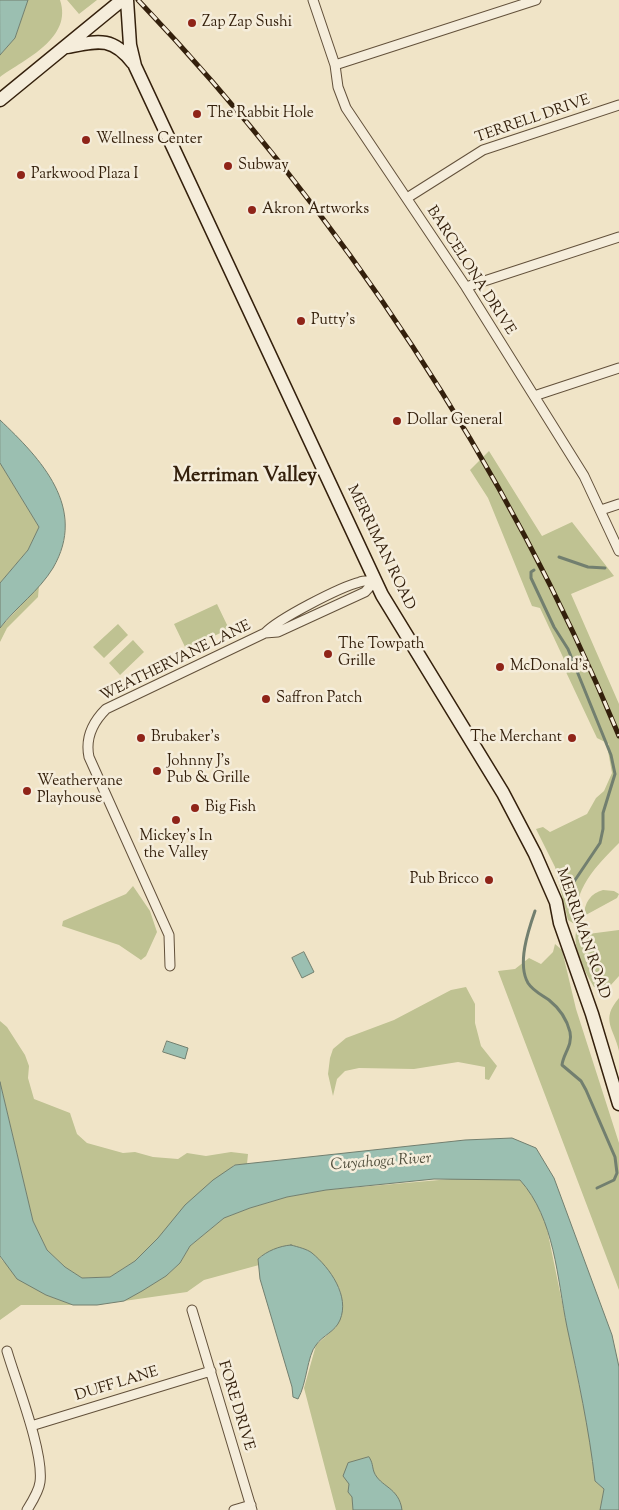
<!DOCTYPE html>
<html>
<head>
<meta charset="utf-8">
<style>
	body { margin:0 }
	canvas { display:block; background:#f0e4c7 }
</style>
</head>
<body>
<canvas width="619" height="1510"></canvas>
<script>
const g = document.querySelector('canvas').getContext('2d');
g.lineJoin = 'round';
function paint(path, color) {
  g.fillStyle = color;
  g.fill(path, 'evenodd');
}
function stroke(path, color, width, dash) {
  g.strokeStyle = color;
  g.lineWidth = width;
  g.lineCap = dash ? 'butt' : 'round';
  g.setLineDash(dash || []);
  g.stroke(path);
}
function drawText(font, color, halo, rows, align = 'center') {
  g.font = font + ' "Sorts Mill Goudy",serif';
  g.lineWidth = 5;
  g.setLineDash([]);
  g.textBaseline = 'middle';
  g.strokeStyle = halo;
  g.fillStyle = color;
  for (const [text, x, y, turn = 0] of rows) {
    g.save();
    g.translate(x, y);
    g.rotate((+turn || 0) * Math.PI / 180);
    g.textAlign = isNaN(turn) ? turn : align;
    if (halo) g.strokeText(text, 0, 0);
    g.fillText(text, 0, 0);
    g.restore();
  }
}
paint(new Path2D(`
	M28,0H60C73,38 25,59 0,77V55L15,38Z
	M67,0H97L79,14Z
	M489,451L542,536L572,522L614,576L571,594L619,704V843C595,867 573,889 576,925L568,920L555,867L536,829L543,827L550,832L587,814L596,798L604,791L612,773L608,751L609,744L597,738L566,672L569,670L540,608L532,606L488,498L470,470Z
	M0,463L39,527L28,550L0,583Z
	M39,586L38,597L7,628L0,642V628Z
	M217,604L229,629L186,649L174,624Z
	M118,624L128,635L104,658L93,647Z
	M133,640L144,652L120,675L109,663Z
	M133,886L150,911L157,932L146,956L141,960L119,945L62,926L63,921L126,894Z
	M603,890L614,891L619,894L617,898L584,916C584,903 591,893 603,890Z
	M619,930V976L610,986L594,987C585,972 573,949 576,932L588,934Z
	M555,944L562,950L576,1009L619,1143V1290L498,971L515,969L529,958L541,964L553,952Z
	M466,987L475,1004V1023L481,1046L497,1066L489,1080L485,1079V1067L458,1062L414,1069L359,1068L345,1071L337,1079L333,1096L328,1074L330,1058L333,1049L346,1038L394,1020L451,990Z
	M619,998V1051C614,1028 600,1020 619,998Z
	M0,1021L7,1027L25,1055L29,1066L28,1078L34,1099L70,1113L77,1134L87,1143L123,1153L135,1152L153,1157L178,1159L187,1153L206,1156L231,1152L248,1154L247,1164L234,1165L135,1261L110,1277L82,1278L65,1267L47,1250L33,1221L0,1082Z
	M462,1178L520,1180L533,1194L546,1224L591,1443L595,1481L604,1489L600,1510H336L304,1388L316,1345L335,1328L340,1319L342,1301L340,1290L333,1278L312,1253C294,1252 272,1245 258,1259L259,1265L204,1280L187,1292L124,1301L166,1276L180,1263L190,1246L224,1218L250,1208L287,1197L326,1190Z
	M0,1256L2,1260L46,1295L73,1305H21L0,1320Z`), '#bfc292');
const water = new Path2D(`
	M0,0H28L15,38L0,55Z
	M0,420C41,459 88,508 53,568C39,591 16,607 0,628V583L28,550L39,527L0,463Z
	M304,952L314,972L302,978L292,958Z
	M167,1041L188,1048L185,1059L163,1052Z
	M0,1082L33,1221L47,1250L65,1267L82,1278L110,1277L135,1261L158,1238L185,1205L213,1180L235,1165L465,1140L512,1138L536,1148L554,1178L612,1335L619,1367V1510H600L604,1489L595,1481C589,1429 578,1378 567,1327C557,1278 555,1219 520,1180L434,1179L326,1190L287,1197L250,1208L224,1218L190,1246L180,1263L166,1276L142,1291L124,1301L97,1305H73L46,1295L17,1279L0,1256Z
	M291,1245C298,1247 307,1249 312,1253C330,1268 350,1296 340,1320C335,1332 323,1335 316,1345C307,1356 307,1383 298,1399L293,1397L292,1387L260,1279L258,1259C267,1251 279,1246 291,1245Z
	M369,1457C373,1463 372,1466 374,1472C380,1487 399,1487 402,1510H353L352,1497L348,1492L349,1484L343,1476L348,1463Z`);
paint(water, '#9bbfb1');
stroke(water, '#727f6f', 1);
stroke(new Path2D(`
	M559,557L588,567L605,568
	M534,570L531,572V578L554,627L568,649L611,755L615,774L603,813V829L600,843L569,889
	M535,911C528,931 517,964 528,983C533,991 542,995 549,1000C559,1008 567,1020 570,1032C573,1045 563,1054 562,1065L581,1081L586,1090L615,1157L617,1173L614,1180L597,1188`), '#727f6f', 3);
const minor = new Path2D(`
	M313,0L335,65L338,87L346,108L466,287L584,476L619,551
	M335,65L536,0
	M407,198L483,150L619,105
	M466,287L619,237
	M534,396L619,368
	M601,510L619,504
	M265,633C278,619 340,587 360,582C364,580 370,581 375,581
	M170,966L169,935L89,757C85,738 93,722 106,709L265,633L278,632L365,592L375,581
	M192,1310L252,1510
	M7,1351C16,1382 44,1452 40,1482C39,1491 32,1502 27,1510
	M31,1426L211,1371
	M234,1510L251,1505`);
const secondary = new Path2D(`
	M127,0L130,45L135,66L382,595L503,793L535,854L556,902L560,923L592,1014L619,1104
	M67,47C98,41 112,36 133,63
	M0,100L122,0`);
stroke(minor, '#63513b', 11);
stroke(secondary, '#34200c', 15);
stroke(minor, '#f5eddb', 9);
stroke(secondary, '#f5eddb', 12);
const rail = new Path2D(`
	M138,0C340,212 507,465 619,736`);
stroke(rail, '#34200c', 5);
stroke(rail, '#f5eddb', 3, [9]);
for (const [x, y, r, color] of [
	[192,23,5,"#8f2418"],
	[197,114,5,"#8f2418"],
	[86,140,5,"#8f2418"],
	[228,166,5,"#8f2418"],
	[21,175,5,"#8f2418"],
	[252,210,5,"#8f2418"],
	[301,321,5,"#8f2418"],
	[397,421,5,"#8f2418"],
	[328,654,5,"#8f2418"],
	[500,667,5,"#8f2418"],
	[266,699,5,"#8f2418"],
	[141,738,5,"#8f2418"],
	[572,738,5,"#8f2418"],
	[157,771,5,"#8f2418"],
	[27,791,5,"#8f2418"],
	[195,808,5,"#8f2418"],
	[176,820,5,"#8f2418"],
	[489,880,5,"#8f2418"]
]) {
  const dot = new Path2D();
  dot.arc(x, y, r, 0, 2 * Math.PI);
  g.fillStyle = color;
  g.fill(dot);
  stroke(dot, '#f5eddb', 2);
}
drawText('15px', '#34200c', '#f5eddb', [
	["Zap Zap Sushi",202,23],
	["The Rabbit Hole",207,114],
	["Wellness Center",96,140],
	["Subway",238,166],
	["Parkwood Plaza I",31,175],
	["Akron Artworks",262,210],
	["Putty's",311,321],
	["Dollar General",407,421],
	["The Towpath",338,645],
	["Grille",338,662],
	["McDonald's",510,667],
	["Saffron Patch",276,699],
	["Brubaker's",151,738],
	["The Merchant",562,738,"right"],
	["Johnny J's",167,762],
	["Pub & Grille",167,779],
	["Weathervane",37,782],
	["Playhouse",37,799],
	["Big Fish",205,808],
	["Mickey's In",176,837,"center"],
	["the Valley",176,854,"center"],
	["Pub Bricco",479,880,"right"]
], 'left');
drawText('15px', '#34200c', '#f5eddb', [
	["TERRELL DRIVE",533,120,-19],
	["BARCELONA DRIVE",470,271,57],
	["MERRIMAN ROAD",380,548,64],
	["WEATHERVANE LANE",176,662,-26],
	["MERRIMAN ROAD",582,934,71],
	["DUFF LANE",117,1385,-17],
	["FORE DRIVE",235,1406,73]
]);
drawText('italic 16px', '#53503e', '#f5eddb', [
	["Cuyahoga River",381,1163,-4]
]);
drawText('bold 20px', '#34200c', '#f5eddb', [
	["Merriman Valley",245,478]
]);
</script>
</body>
</html>
